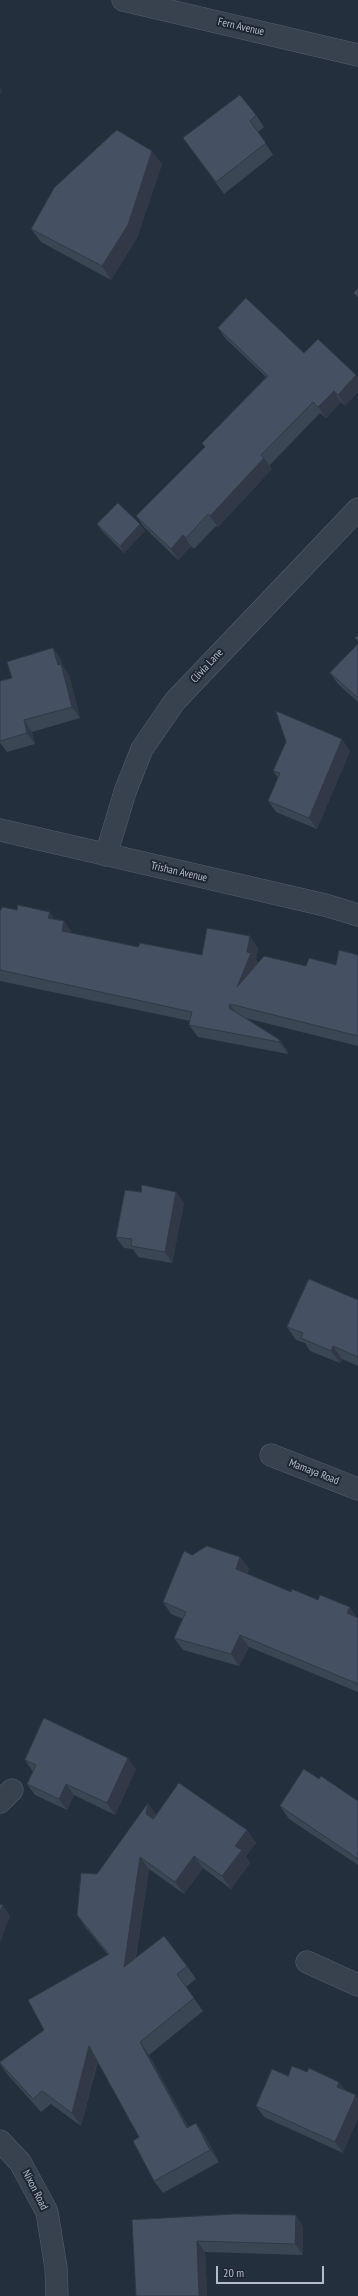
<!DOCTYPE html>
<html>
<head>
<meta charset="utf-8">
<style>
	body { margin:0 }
	#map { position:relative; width:358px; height:2296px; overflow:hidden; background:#242f3e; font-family:"PT Sans Narrow",sans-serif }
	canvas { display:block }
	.scale { position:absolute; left:216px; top:2266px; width:108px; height:18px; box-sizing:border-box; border:2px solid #b4bcc9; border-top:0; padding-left:5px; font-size:12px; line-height:14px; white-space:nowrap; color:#b4bcc9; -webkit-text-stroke:3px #1d2633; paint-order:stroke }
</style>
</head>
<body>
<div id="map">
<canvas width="358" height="2296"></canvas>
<div class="scale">20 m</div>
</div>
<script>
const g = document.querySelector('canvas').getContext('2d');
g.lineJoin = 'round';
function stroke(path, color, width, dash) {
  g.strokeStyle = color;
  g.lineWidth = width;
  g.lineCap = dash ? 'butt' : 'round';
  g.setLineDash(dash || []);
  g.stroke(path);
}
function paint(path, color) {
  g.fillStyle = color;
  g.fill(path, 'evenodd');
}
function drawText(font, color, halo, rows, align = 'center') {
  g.font = font + ' "PT Sans Narrow",sans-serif';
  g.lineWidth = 4;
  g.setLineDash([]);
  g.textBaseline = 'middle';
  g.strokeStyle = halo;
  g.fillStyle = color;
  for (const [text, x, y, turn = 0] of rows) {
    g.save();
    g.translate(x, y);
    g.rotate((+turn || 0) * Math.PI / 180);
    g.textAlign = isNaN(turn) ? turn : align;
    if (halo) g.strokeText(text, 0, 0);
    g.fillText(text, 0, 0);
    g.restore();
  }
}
const street = new Path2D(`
	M123,0L358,55
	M0,830L325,905L358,915
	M106,855L125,792L142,749L175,701L358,509
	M271,1455L358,1489
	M0,1802L12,1790
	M307,1962L358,1985
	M0,2141L20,2162L47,2212L56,2268L57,2296`);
stroke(street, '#565f6c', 23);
stroke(street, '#38414e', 22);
paint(new Path2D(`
	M256,115L264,127L258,132L273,155L224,194L191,149Z
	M162,164L137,238L111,280L41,242L31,229Z
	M218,328L304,353L356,375L358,378V392L345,406L341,402L326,418L320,413L269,466L272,469L218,527L216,526L194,549L191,546L178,560L144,527L136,516L205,447L202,443L266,377L226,339Z
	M97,524H140L145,531L124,553L102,531Z
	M358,644V702L338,684L330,673Z
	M53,648L61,660L63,666L69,675L80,718L32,732L35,744L7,752L0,743V681L12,678Z
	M350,751L317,829L276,812L268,801L278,778L273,771Z
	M0,910L54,919L64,921L72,933L138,947L202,955L258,948L256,960L258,963L306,966L336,965L358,955V1046L245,1018L280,1040L288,1052V1054L198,1037L189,1025L190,1021L0,981Z
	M141,1192H176L184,1203L172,1263L138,1257L133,1249L124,1248L116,1237Z
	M358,1300V1366L342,1359L340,1363L310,1351L305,1343L296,1340L287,1327Z
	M192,1555L240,1557L249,1569L247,1574L291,1592L358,1618V1692L249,1647L239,1666L183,1650L174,1638L183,1619L171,1614L163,1602Z
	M25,1760L136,1769L115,1815L74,1795L67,1810L35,1795L27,1784L33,1772Z
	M319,1779L358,1801V1865L289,1819L280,1806Z
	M148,1803L156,1815L247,1830L256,1843L246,1856L250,1863L231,1889L203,1868L184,1894L149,1869L136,1957L187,1966L196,1979L186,1987L203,2011L149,2055L189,2128L196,2123L205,2136L219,2162L163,2193L154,2181L139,2137L98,2061L81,2126L51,2104L41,2112L8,2075L0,2064L44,2030L108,1955L86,1928L77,1915L97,1874Z
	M288,2076L339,2082L346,2091L343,2153L264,2117L256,2106Z
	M132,2220L303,2226V2255L205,2252L207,2296H136Z`), '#3b4654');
paint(new Path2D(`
	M0,88L2,91L0,95Z
	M152,151L162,164L137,238L111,280L102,266Z
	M356,375L358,378V392L345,406L338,395Z
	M334,391L341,402L326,418L318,407Z
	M264,458L272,469L218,527L210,516Z
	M140,524L145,531L124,553L120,546Z
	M183,535L191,546L178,560L171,549Z
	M53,648L61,660L63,666L69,675L80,718L72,707L58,665Z
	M24,720L32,732L35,744L27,733Z
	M342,739L350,751L317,829L309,818Z
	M50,912L58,924L48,918Z
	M64,921L72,933L62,931Z
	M250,936L258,948L256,960L260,965L237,987L247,952Z
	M230,1004L238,1016L229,1008Z
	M280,1040L288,1052V1054L279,1042Z
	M176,1192L184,1203L172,1263L165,1252Z
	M333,1346L342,1359L340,1363L331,1351Z
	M240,1557L249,1569L244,1581L236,1569Z
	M350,1607L358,1619L347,1613Z
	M240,1635L249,1647L239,1666L231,1654Z
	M128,1758L136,1769L115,1815L107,1803Z
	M66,1784L74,1795L67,1810L59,1799Z
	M148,1803L157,1816L155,1827L146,1814Z
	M247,1830L256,1843L246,1856L250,1863L231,1889L222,1876L235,1846Z
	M194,1856L203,1868L184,1894L175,1882Z
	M140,1857L149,1869L132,1979L124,1967Z
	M3,1905L10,1916L0,1943V1912Z
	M140,2042L149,2055L196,2141L187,2128Z
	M89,2046L98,2058L81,2126L72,2113Z
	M339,2082L347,2093L337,2087Z
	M356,2095L358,2098V2119L343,2153L335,2142Z
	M196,2123L205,2136L219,2162L210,2150Z
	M296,2215L303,2226V2255L295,2244Z
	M197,2241L205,2252L207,2296H199Z`), '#303945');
const building = new Path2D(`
	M240,95L256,115L250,121L266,143L216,182L183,138Z
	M117,130L152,151L128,225L102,266L31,229L54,188Z
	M358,288V297L354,293Z
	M246,298L304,353L318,339L356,375L338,395L334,391L318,407L313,402L261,455L264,458L210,516L208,514L186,538L183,535L171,549L136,516L205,447L202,443L268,376L218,328Z
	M118,503L140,524L120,546L97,524Z
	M358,635V641L355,638Z
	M358,644V698L330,673Z
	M53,648L58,665L61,664L72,707L24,720L27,733L0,741V681L12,678L7,662Z
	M276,711L342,739L309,818L268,801L280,773L273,771L286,742Z
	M18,905L50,912L48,918L64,921L62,931L138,947L140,943L202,955L207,928L250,936L247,952L251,953L237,987L264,956L306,966L309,958L336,965L339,950L358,955V1036L230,1004L229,1008L280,1040L279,1042L189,1025L192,1012L0,970V910H1L2,907L17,910Z
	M142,1185L176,1192L165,1252L131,1246L132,1239L116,1237L125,1190L141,1192Z
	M309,1279L358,1300V1357L333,1346L331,1351L301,1338L303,1333L287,1327Z
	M207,1546L240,1557L236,1569L291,1592L292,1589L318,1600L320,1595L350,1607L347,1613L358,1618V1684L240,1635L231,1654L174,1638L186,1612L163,1602L184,1551L192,1555Z
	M44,1718L128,1758L107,1803L66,1784L59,1799L27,1784L36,1765L25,1760Z
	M304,1769L319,1779L321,1776L358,1801V1859L280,1806Z
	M179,1783L247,1830L235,1846L242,1850L222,1876L194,1856L175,1882L140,1857L124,1967L164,1936L187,1966L177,1974L194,1998L140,2042L187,2128L196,2123L210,2150L154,2181L133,2141L139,2137L89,2046L72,2113L42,2091L33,2099L0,2063V2062L44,2030L28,2000L109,1954L77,1915L81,1873L97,1874L148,1803L146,1814L153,1819Z
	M0,1904L3,1905L0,1912Z
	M292,2066L307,2072L309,2068L339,2082L337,2087L356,2095L335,2142L256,2106L272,2069L288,2076Z
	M236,2214L296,2215L295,2244L197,2241L199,2296H136L132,2220Z`);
paint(building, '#455162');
stroke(building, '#303945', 1);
drawText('11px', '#b4bcc9', '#1d2633', [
	["Fern Avenue",241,27,13],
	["Clivia Lane",207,666,-47],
	["Trishan Avenue",179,872,13],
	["Mamaya Road",314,1472,21],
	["Nixon Road",35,2190,63]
]);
</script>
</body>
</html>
